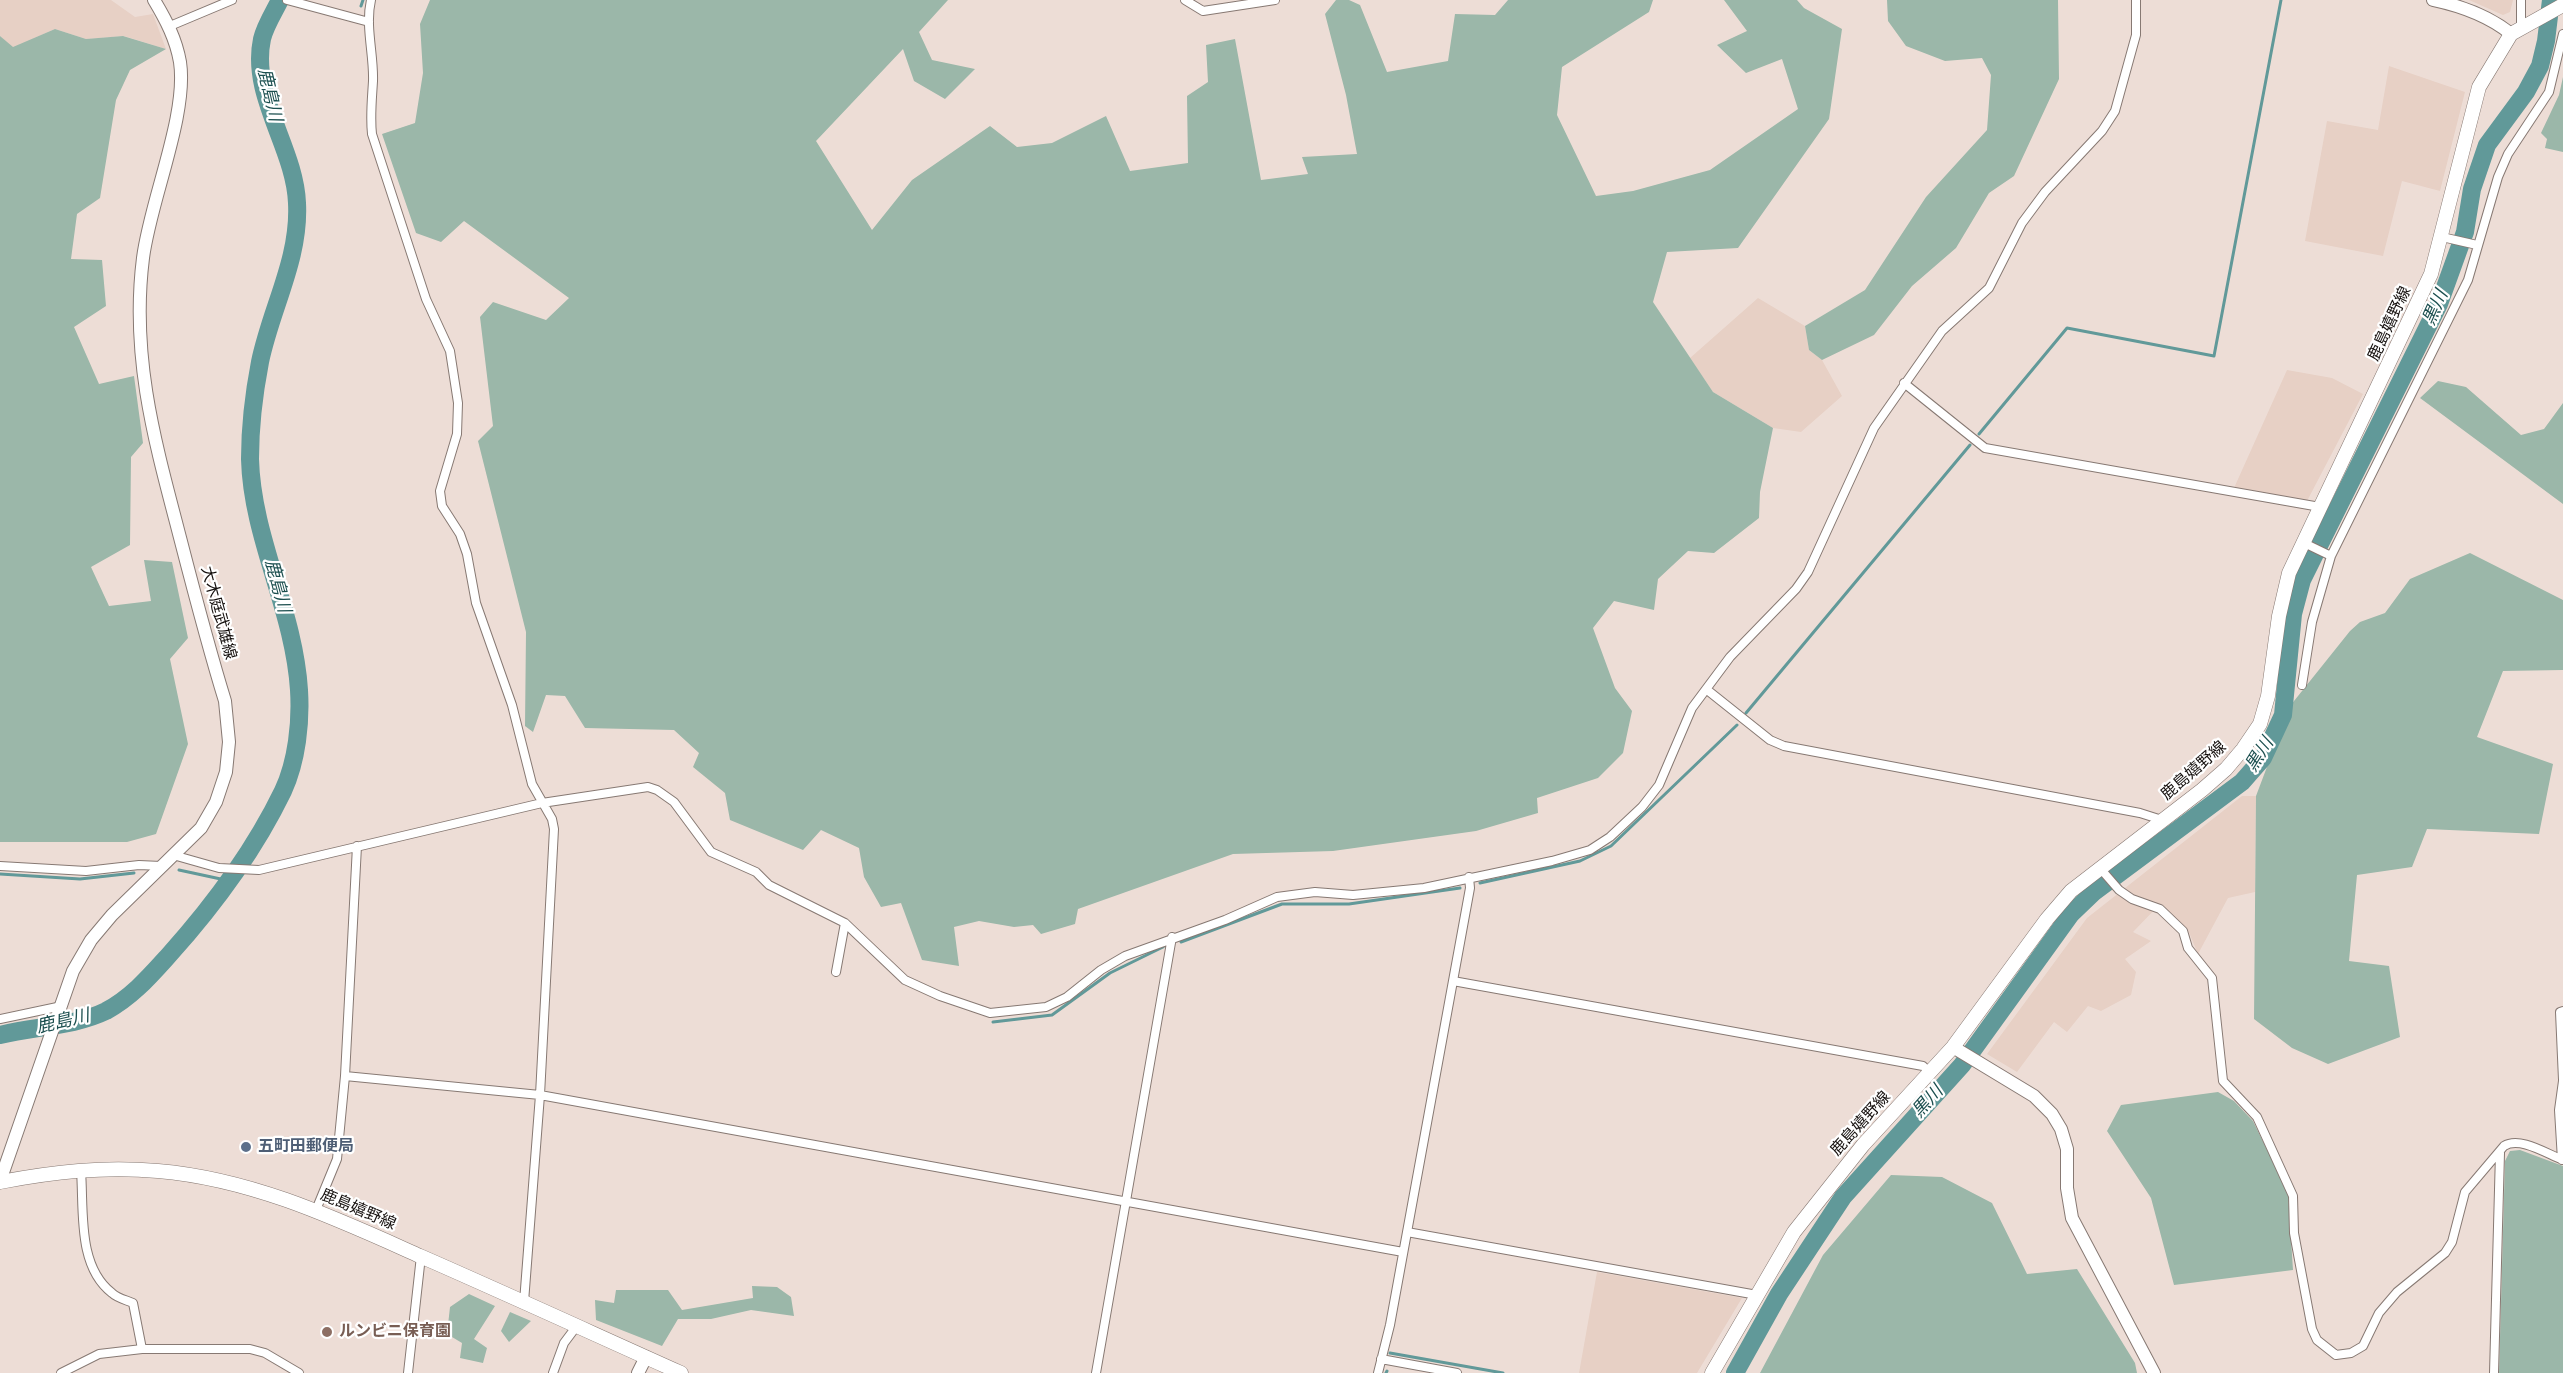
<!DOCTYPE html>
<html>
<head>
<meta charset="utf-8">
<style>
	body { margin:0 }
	canvas { display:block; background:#edddd6 }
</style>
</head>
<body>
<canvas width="2563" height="1373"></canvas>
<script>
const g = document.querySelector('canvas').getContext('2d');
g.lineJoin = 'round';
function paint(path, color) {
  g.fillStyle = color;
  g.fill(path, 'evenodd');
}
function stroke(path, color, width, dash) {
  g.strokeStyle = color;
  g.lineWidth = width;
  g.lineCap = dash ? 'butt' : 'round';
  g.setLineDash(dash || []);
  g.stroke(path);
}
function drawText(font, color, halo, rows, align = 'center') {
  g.font = font + ' "Times New Roman","Noto Sans JP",serif';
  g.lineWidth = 4.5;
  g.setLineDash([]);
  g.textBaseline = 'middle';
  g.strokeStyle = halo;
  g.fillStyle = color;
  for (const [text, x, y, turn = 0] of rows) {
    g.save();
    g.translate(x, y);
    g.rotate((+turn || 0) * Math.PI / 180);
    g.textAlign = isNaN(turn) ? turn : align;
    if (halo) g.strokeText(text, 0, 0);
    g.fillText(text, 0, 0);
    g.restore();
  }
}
paint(new Path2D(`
	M0,0H111L135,17L153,14L166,49L124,36L86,39L55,29L12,48L0,36Z
	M2469,0H2513L2510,12L2503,15Z
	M2389,66L2465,92L2440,191L2402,181L2383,256L2305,241L2327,121L2378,130Z
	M1758,298L1805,326L1809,350L1822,360L1842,396L1801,432L1773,428L1713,392L1690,358Z
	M2287,370L2332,378L2363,394L2307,501L2234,488Z
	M2242,796H2256L2255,892L2228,898L2198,954L2188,930L2160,904L2133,932L2151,941L2125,959L2136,972L2131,995L2101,1011L2088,1006L2067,1032L2054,1022L2017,1072L1987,1054L2087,918Z
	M1597,1272L1742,1298L1697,1373H1579Z`), '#e7d0c5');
paint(new Path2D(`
	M430,0H948L919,32L932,60L975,69L945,99L914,81L903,49L816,141L872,230L912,180L990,126L1017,147L1052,143L1106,116L1130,171L1188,163L1187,96L1208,82L1206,45L1235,39L1261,180L1308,174L1302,157L1357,154L1346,95L1325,14L1336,0H1349L1360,5L1387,72L1448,61L1455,14L1495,15L1508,0H1653L1649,12L1562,67L1557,115L1596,196L1633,191L1710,170L1798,109L1782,59L1746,73L1717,45L1747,31L1724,0H1797L1804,8L1842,29L1829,119L1738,248L1667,252L1653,302L1713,392L1773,428L1760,492L1759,518L1714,553L1688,551L1658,579L1654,610L1614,601L1593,628L1615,688L1632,711L1623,753L1598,778L1537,798L1538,813L1476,831L1333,851L1233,854L1078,909L1075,924L1041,934L1033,925L1014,927L979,921L954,927L959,966L922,960L901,903L881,907L864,877L859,848L821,830L803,850L730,820L725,793L693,767L699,753L674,730L585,728L565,696L546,695L533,732L525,726L526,632L478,441L493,426L480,317L493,302L546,320L569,298L464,221L441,242L416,233L382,134L415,123L423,73L420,24Z
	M1887,0H2058L2059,79L2014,176L1989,193L1956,248L1912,286L1874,335L1822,360L1809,350L1805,326L1865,290L1926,197L1987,130L1991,75L1982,58L1945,61L1906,46L1888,21Z
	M55,29L86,39L123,36L166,49L130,70L116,100L100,198L77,214L71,259L102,260L106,306L74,327L99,384L134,376L143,443L131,457L130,545L91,567L109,606L151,601L144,560L172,562L188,638L170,659L188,744L156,834L127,842H0V36L13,47Z
	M2563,77V152L2545,148L2547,139L2541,133L2559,95Z
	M2438,381L2466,387L2521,435L2544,429L2563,403V504L2420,398Z
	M2470,553L2563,600V670L2503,671L2477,737L2553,764L2539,834L2427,829L2412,867L2357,875L2349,961L2389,966L2400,1037L2328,1064L2292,1048L2254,1019L2256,796L2290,706L2350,631L2360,622L2385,613L2410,579Z
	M2218,1092L2234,1101L2253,1121L2288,1193L2293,1270L2174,1285L2151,1198L2107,1131L2121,1105Z
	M2520,1150L2563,1166V1373H2499L2505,1161L2510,1151Z
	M1891,1175L1942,1177L1992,1203L2027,1274L2077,1269L2135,1363L2137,1373H1760L1823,1255Z
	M752,1286L777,1287L791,1297L794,1316L751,1310L711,1319H678L662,1346L596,1320L595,1300L614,1303L616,1290H668L682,1310L753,1298Z
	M469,1294L495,1306L474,1339L487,1348L483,1363L460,1358L462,1343L447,1334L450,1307Z
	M510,1312L531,1321L509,1342L501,1331Z`), '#9bb7a9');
stroke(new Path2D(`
	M361,6L363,0
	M1979,434L2067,328L2214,356L2281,0
	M1746,713L1970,445
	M179,870L230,881
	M0,874L80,879L134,873
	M1480,883L1580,861L1611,846L1737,725
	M1181,942L1282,904H1349L1460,888
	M993,1022L1052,1015L1110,973L1163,947
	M1390,1353L1503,1373
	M1386,1373L1387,1371`), '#619999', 3);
stroke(new Path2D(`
	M0,1035C35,1026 73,1027 106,1011C132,997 150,976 169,955C213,906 254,851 283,791C297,761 301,722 299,690C294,610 252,538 250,459C250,427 254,393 260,362C271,308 300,259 297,203C295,148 250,96 262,39C265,26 274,12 280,0
	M1735,1373L1779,1294L1843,1197L1962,1065L2071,914L2094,892L2242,782L2263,758L2283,715L2293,614L2302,580L2439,304L2465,232L2472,189L2487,145L2526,92L2540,66L2546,41L2551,0`), '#619999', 18);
const street = new Path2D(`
	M287,0L369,22
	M371,0C365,26 374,55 373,81C372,99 370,116 372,134L426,299L450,351L458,403L457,434L440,491L442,506L460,534L467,554L476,603L512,705L532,784L552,819L554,829L540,1095L524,1302
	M1185,0L1203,11L1275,0
	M170,26L232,0
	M2521,27V0
	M2442,237L2477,245
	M1904,383L1985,448L2320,507
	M2302,542L2331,556
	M2302,685L2312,622L2331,556L2468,280L2498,177L2508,154L2549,92L2563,34
	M1706,689L1770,740L1784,746L2140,813L2162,820
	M173,855L219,868L259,870L542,803L648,787L657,790L674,802L711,852L756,872L769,885L845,923L905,980L940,996L990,1013L1046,1007L1067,997L1101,970L1125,956L1225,920L1277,897L1315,892L1353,895L1424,888L1552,861L1590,850L1610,837L1642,807L1659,785L1692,708L1730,657L1796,589L1808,572L1874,428L1942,331L1989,288L2022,223L2045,192L2102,131L2115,111L2136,35V0
	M0,866L86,871L139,865L161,866
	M2099,867L2119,890L2132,899L2160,909L2183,931L2188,948L2212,978L2223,1081L2257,1117L2293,1196L2294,1233L2312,1329L2317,1340L2336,1355L2351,1353L2363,1346L2379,1313L2397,1292L2445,1253L2452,1242L2465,1192L2504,1146C2520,1136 2547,1154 2563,1160
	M836,972L845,923
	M1453,981L1923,1066L1929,1072
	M2563,1011L2560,1012L2563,1080
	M0,1019L62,1006
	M345,1076L540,1095L1403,1252
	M2562,1160L2559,1110L2563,1081
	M81,1171C84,1210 77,1266 112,1293C117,1298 126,1300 133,1303L142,1349
	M316,1210L337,1159L345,1076L357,846
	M1407,1232L1757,1295
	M1381,1359L1457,1373
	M61,1373L99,1354L142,1349H250L265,1353L299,1373
	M408,1373L421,1256
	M553,1373L564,1343L576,1327
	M1096,1373L1172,937
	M1378,1373L1390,1325L1470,888L1469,877
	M2494,1373L2500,1153`);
const secondary = new Path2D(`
	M2433,0C2461,6 2489,16 2511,34
	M1953,1047L2034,1096L2052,1114L2061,1129L2067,1149V1188L2072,1218L2154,1373
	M0,1181L73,971L91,940L112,915L201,828L216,802L226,772L229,742L225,701C207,643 192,584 177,526C153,435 131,353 143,258C150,201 188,115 180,62C176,39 166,20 154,0
	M638,1373L646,1357`);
const primary = new Path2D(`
	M0,1182C53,1172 104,1166 158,1171C252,1179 335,1218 420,1256C507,1294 594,1334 681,1373
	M1712,1373L1794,1232L1863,1145L1953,1047L2047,919L2071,891L2202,790L2226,769L2243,749L2260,724L2268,696L2279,616L2289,573L2431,274L2479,87L2511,34L2563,5`);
stroke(street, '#877973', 10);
stroke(secondary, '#877973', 14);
stroke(primary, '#877973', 15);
stroke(street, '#fff', 8);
stroke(secondary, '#fff', 12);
stroke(primary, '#fff', 14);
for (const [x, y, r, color] of [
	[246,1147,6,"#5c6f8a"],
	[327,1332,6,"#8d6e63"]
]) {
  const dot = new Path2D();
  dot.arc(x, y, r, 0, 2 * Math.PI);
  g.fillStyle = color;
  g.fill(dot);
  stroke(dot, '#fff', 2);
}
drawText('16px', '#140f0d', '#fff', [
	["鹿島嬉野線",2390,324,-65],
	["大木庭武雄線",218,613,75],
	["鹿島嬉野線",2194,771,-41],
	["鹿島嬉野線",1861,1124,-48],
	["鹿島嬉野線",358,1210,23]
]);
drawText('bold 16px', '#4e5e75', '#fff', [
	["五町田郵便局",258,1147]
], 'left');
drawText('bold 16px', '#785e54', '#fff', [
	["ルンビニ保育園",339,1332]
], 'left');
drawText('italic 18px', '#1c4f4f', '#fff', [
	["鹿島川",269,95,77],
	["黒川",2436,308,-66],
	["鹿島川",277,586,75],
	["黒川",2260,755,-58],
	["鹿島川",63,1022,-13],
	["黒川",1928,1102,-48]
]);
</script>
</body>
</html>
